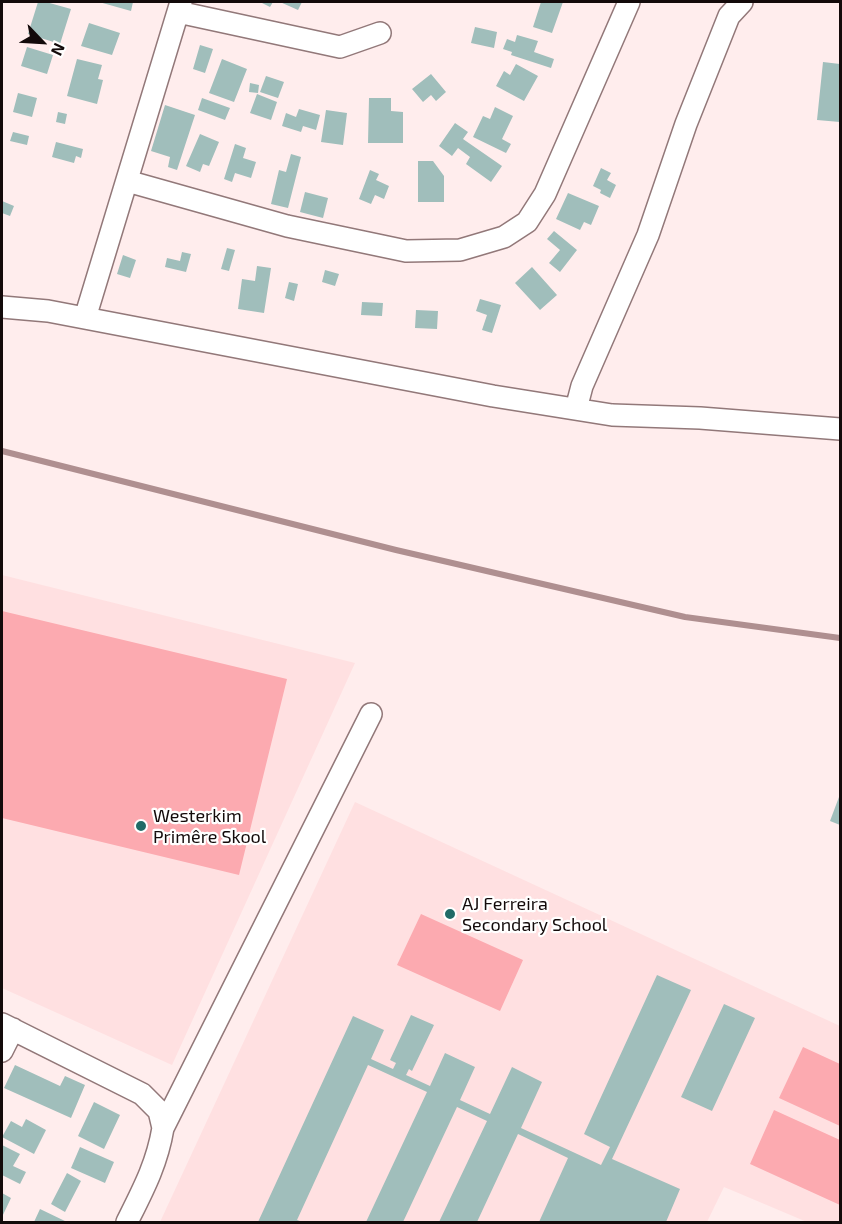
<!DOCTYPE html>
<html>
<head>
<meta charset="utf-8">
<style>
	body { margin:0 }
	#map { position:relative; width:842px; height:1224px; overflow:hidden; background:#ffeded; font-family:"Exo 2",sans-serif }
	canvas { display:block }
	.frame { position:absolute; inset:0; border:3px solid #130a0a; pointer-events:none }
	.north { position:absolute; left:12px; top:12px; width:60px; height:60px; -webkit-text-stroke:4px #fff; paint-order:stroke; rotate:115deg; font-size:16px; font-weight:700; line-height:24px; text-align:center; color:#130a0a }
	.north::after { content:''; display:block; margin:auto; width:21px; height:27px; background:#130a0a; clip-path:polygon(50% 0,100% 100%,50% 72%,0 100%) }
</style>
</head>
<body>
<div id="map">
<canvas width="842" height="1224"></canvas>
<div class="frame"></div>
<div class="north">N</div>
</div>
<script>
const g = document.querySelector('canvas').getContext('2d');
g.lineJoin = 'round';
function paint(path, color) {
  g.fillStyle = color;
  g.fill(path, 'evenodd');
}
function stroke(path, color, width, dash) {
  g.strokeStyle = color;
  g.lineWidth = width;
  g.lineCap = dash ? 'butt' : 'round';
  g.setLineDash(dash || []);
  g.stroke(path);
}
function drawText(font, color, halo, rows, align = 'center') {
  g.font = font + ' "Exo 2",sans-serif';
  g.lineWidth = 4.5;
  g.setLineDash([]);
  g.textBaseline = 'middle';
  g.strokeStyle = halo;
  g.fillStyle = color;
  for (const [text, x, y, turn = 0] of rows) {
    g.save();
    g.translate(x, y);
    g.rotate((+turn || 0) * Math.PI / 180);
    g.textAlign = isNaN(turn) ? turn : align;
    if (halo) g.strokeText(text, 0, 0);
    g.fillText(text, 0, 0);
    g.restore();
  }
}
paint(new Path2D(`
	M2,575L355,663L172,1065L2,988Z
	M355,802L840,1026V1222H807L724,1187L707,1222H160Z`), '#ffe0e1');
paint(new Path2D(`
	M2,611L287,679L239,875L2,818Z
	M421,914L523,960L500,1011L397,965Z
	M803,1047L840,1064V1126L779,1098Z
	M774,1110L840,1140V1205L750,1164Z`), '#fcaab0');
stroke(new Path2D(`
	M2,451L396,550L685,617L840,638`), '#af8f90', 6);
paint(new Path2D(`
	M38,2H46L71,9L60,44L28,34Z
	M99,2H133L131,11Z
	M263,2H273L270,7L262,3Z
	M280,2H302L298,10Z
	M541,2H563L552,33L533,27Z
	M89,23L120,33L112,55L81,46Z
	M475,27L497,32L494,48L471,43Z
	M517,35L538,41L534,52L554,59L551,68L511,55L512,52L503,49L507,39L515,42Z
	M200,45L213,49L205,73L193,69Z
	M27,47L53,55L47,74L21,66Z
	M77,59L102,65L98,79L103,80L97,104L67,96Z
	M222,59L247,69L234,102L209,93Z
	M823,62L840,64V122L817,120Z
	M516,64L538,76L524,101L496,86L504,71L510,75Z
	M431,74L446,92L436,101L431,95L423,102L412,89Z
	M266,76L284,82L278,98L260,92Z
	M250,83L259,85L258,93L249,92Z
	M18,93L37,98L32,117L13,112Z
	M257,94L277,102L271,120L250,113Z
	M202,98L230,108L225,120L198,110Z
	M369,98H391V111L403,112V143H368Z
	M165,105L195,115L177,170L168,167L170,157L151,151Z
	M495,107L513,116L502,139L511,144L506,153L473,137L483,116L490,119Z
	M299,109L320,115L316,130L303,126L301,132L282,126L286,113L296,117Z
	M326,110L347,113L343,145L321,142Z
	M58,112L67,114L65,124L56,122Z
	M455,123L468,132L463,139L502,166L491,182L466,164L470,157L458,148L452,156L439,146Z
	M13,132L29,136L27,145L10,141Z
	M200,134L219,142L209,166L203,164L200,172L186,166Z
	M56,142L83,149L81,158L76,156L74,163L52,157Z
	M235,144L246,148L243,158L256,162L251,178L235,173L232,182L224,179Z
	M291,154L301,157L288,208L271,204L279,170L286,172Z
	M418,161H433L444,176V202H418Z
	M601,168L611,173L607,180L616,185L610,198L600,193L601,190L593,186Z
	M370,170L379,174L376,180L389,186L384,199L375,195L371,204L359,199Z
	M305,192L328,198L323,218L300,212Z
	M568,193L599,206L591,225L584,222L580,230L556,219Z
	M2,201L14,206L10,216L2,213Z
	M554,231L577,250L560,272L549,263L560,250L547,239Z
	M227,248L235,250L229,271L221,269Z
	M182,252L191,254L186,272L165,267L167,258L180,261Z
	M123,255L136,260L130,278L117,274Z
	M257,266L271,268L264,313L238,309L242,279L255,281Z
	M532,267L557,295L540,310L515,283Z
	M325,270L339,274L335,286L322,282Z
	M289,282L298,284L294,301L285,298Z
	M480,299L501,305L492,333L482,330L487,315L476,311Z
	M362,302L383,303L382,316L361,315Z
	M416,310L438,311L437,329L415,328Z
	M839,797L840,798V825L830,821Z
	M657,975L691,990L612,1159L680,1189L666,1222H539L568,1158L518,1134L477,1222H439L487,1121L457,1107L403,1222H366L427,1092L368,1065L297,1220L303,1222H258L353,1016L384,1030L371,1059L393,1069L396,1063L390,1060L411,1015L434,1025L412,1071L409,1069L406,1075L430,1086L445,1053L475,1067L460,1100L490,1114L512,1067L542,1082L521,1128L601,1165L610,1147L584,1134Z
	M724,1004L755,1018L712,1111L681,1097Z
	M15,1065L60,1086L65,1076L85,1085L71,1118L4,1088Z
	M94,1102L120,1115L104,1149L78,1136Z
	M26,1119L46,1130L34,1154L2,1137L11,1121L22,1127Z
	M2,1145L20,1154L13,1166L26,1172L20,1184L2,1175Z
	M80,1147L114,1162L105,1183L71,1168Z
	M67,1173L81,1181L65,1212L51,1204Z
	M2,1193L11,1198L2,1217Z
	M40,1209L67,1222H34Z`), '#a0bebb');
const street = new Path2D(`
	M178,12L340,47L380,33
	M127,181L287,226L406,251L460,250L504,237L527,222L545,194L629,2
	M2,307L48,311L493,396L612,415L700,418L840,429
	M85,318L181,2
	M576,409L582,386L648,235L686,124L729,16L742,2
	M2,1024L142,1094L159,1111L163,1128
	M2,1051L13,1029
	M127,1222C143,1190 157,1164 163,1128L371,714`);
stroke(street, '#927879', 24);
stroke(street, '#fff', 21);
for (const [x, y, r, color] of [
	[141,826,6,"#216b67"],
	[450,914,6,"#216b67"]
]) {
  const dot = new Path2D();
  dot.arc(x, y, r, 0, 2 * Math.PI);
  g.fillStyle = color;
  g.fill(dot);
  stroke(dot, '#fff', 2);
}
drawText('18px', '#130a0a', '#fff', [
	["Westerkim",153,816],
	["Primêre Skool",153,837],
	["AJ Ferreira",462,904],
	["Secondary School",462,925]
], 'left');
</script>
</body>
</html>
